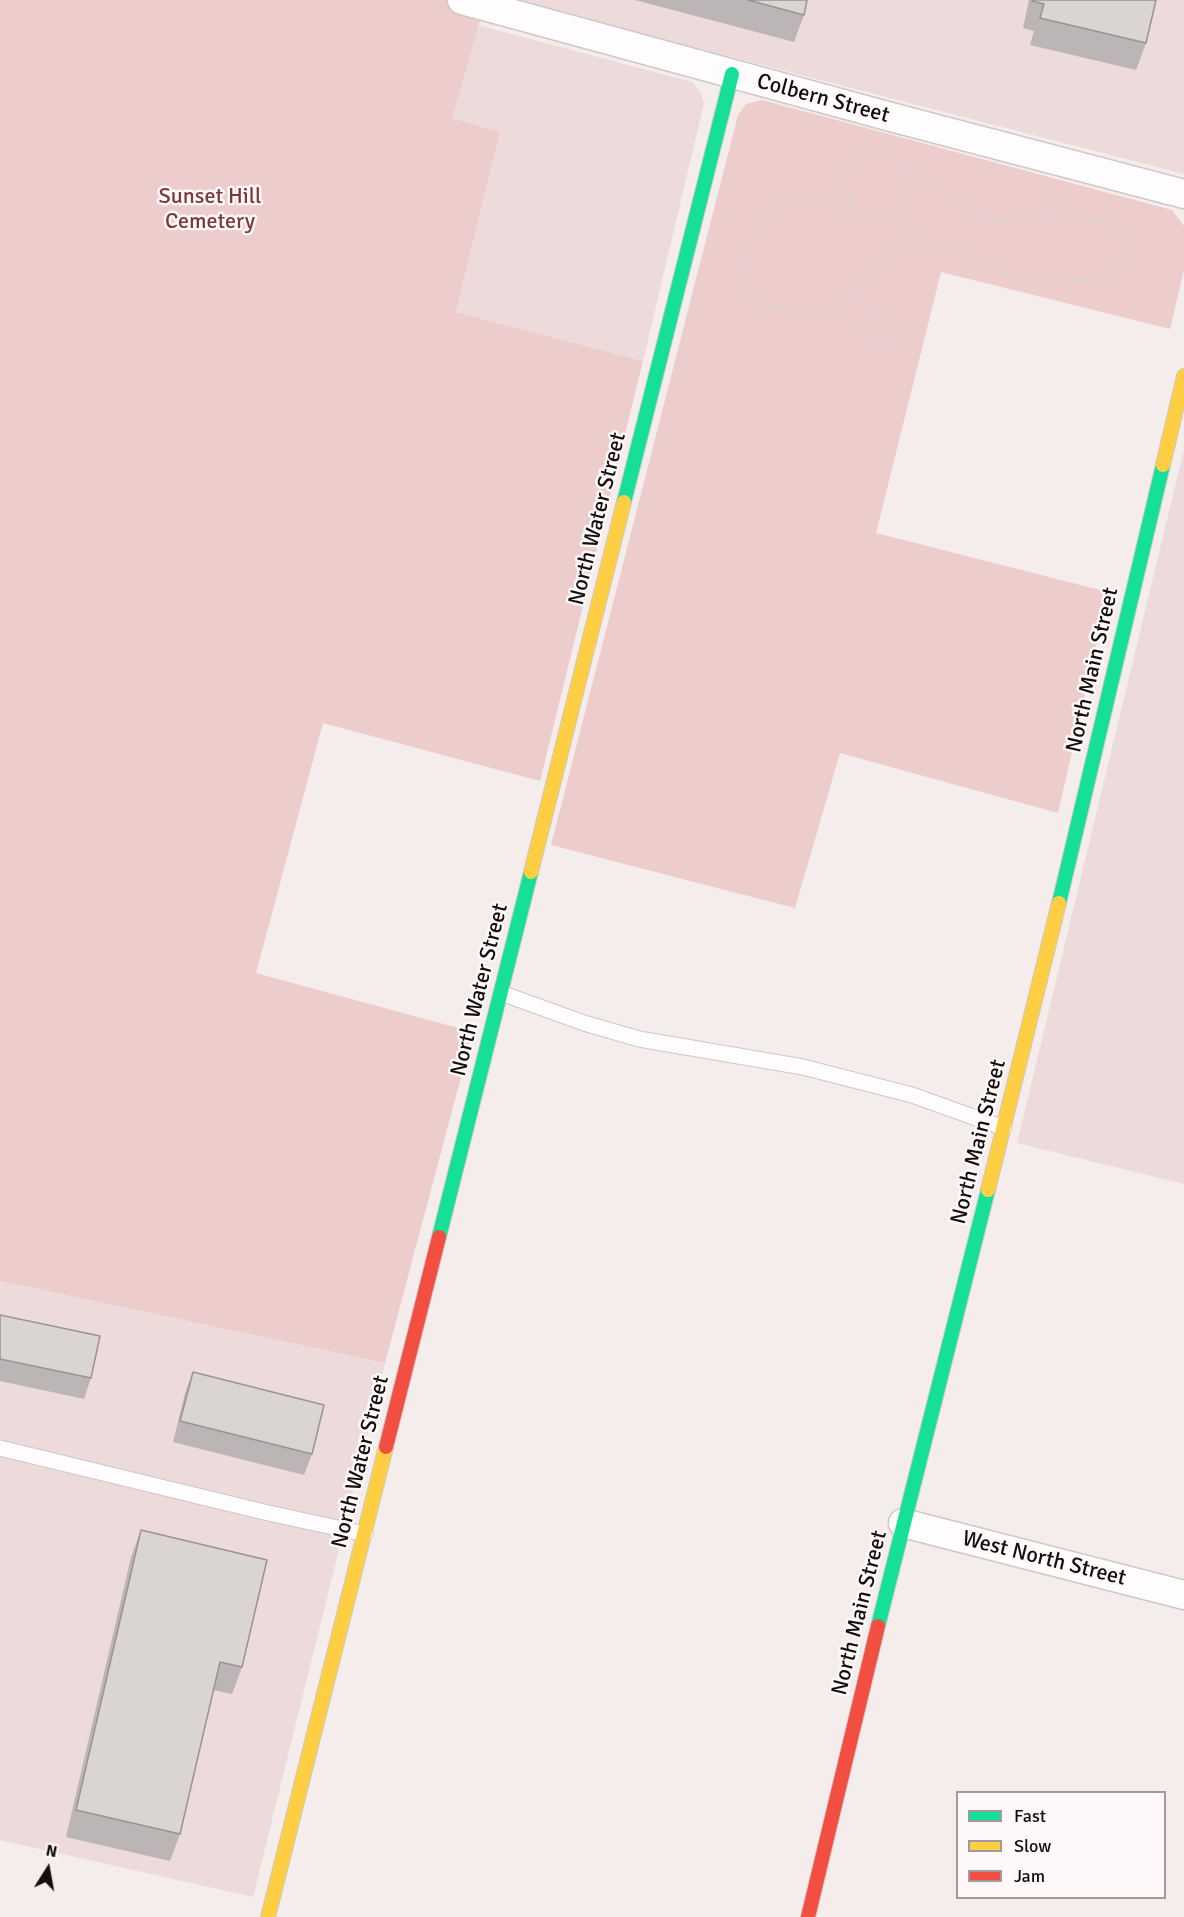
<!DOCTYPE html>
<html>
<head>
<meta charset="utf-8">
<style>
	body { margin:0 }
	#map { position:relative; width:1184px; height:1917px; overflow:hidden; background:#f5ecec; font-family:Signika,sans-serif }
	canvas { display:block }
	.legend { position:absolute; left:956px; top:1791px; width:210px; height:108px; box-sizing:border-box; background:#fff8f8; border:2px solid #a19a9a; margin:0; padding:8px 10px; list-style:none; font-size:18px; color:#130e0e }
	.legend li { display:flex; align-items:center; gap:12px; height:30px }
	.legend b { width:30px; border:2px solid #a19a9a }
	.north { position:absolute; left:18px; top:1839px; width:60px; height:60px; -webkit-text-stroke:4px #fff8f8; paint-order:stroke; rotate:11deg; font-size:16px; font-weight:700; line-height:24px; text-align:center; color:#130e0e }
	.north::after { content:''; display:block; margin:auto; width:21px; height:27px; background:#130e0e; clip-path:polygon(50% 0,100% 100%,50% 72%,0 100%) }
</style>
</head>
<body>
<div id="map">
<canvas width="1184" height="1917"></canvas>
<ul class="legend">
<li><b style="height:8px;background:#16e098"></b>Fast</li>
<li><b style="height:8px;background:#ffcf43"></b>Slow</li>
<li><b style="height:8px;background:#f24e42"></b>Jam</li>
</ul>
<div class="north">N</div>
</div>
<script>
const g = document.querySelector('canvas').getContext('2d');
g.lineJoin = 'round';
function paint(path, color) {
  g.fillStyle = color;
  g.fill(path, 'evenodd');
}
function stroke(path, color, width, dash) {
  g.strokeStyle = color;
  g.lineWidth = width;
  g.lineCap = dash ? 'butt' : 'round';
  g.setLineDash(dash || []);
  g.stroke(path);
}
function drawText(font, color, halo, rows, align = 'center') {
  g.font = font + ' Signika,sans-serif';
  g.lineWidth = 5;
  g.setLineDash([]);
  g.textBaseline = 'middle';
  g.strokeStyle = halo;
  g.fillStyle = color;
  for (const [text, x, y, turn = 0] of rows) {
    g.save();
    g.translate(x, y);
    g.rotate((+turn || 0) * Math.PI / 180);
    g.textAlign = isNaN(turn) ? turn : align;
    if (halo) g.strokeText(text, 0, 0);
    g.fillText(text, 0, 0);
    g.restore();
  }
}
paint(new Path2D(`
	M511,0H1184V174Z
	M478,25L692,82L701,93L704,103L643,361L456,312L500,132L451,118Z
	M1184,449V1184L1017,1143Z
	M0,1281L385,1363L253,1897L0,1840Z`), '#eddbdb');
paint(new Path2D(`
	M0,0H486L452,118L500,132L456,312L643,361L540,781L323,723L256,973L473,1032L385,1363L0,1281Z
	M762,100L1172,210L1184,226V270L1170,329L941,272L876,533L1108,592L1058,813L840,753L795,908L551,845L738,115L746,104Z`), '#eccdcc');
const lane = new Path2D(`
	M501,993L584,1023L639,1039L803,1067L912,1095L1004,1128
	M0,1448L264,1512L365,1534`);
const street = new Path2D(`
	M462,0L891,117L1184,194
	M903,1523L1184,1595`);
const fast = new Path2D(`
	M624,502L732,74
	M1059,903L1163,465
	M439,1237L531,872
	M878,1626L988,1190`);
const slow = new Path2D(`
	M1163,465L1184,376
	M531,872L624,502
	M988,1190L1059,903
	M268,1917L386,1447`);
const jam = new Path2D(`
	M386,1447L439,1237
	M808,1917L878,1626`);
stroke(lane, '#cec8c7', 17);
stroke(street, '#cec8c7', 31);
stroke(fast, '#cec8c7', 16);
stroke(slow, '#cec8c7', 16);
stroke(jam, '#cec8c7', 16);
stroke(new Path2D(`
	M905,166L991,221L1048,219L1063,192
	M852,210L901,220
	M908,234L901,220L905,185L904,166C884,153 876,148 853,156C844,175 848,190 852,210C820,203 803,196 772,211C747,223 724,297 762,307C772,310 784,304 794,307C808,311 817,322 832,313C843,307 853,294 862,284C877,267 893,251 908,234L917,238L957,251L997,271L1013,274L1097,283L1115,275L1123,266L1127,253L1124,234L1117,226L1108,221L1088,223L1079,220L1048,219
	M854,293L881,332
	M877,312L888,315L899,328L897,338C878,351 873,352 861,331C863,320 865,314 877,312Z`), '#d6d3d3', 4, [1.5, 4.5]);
stroke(lane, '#fefcfc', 15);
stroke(street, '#fefcfc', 28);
stroke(fast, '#16e098', 14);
stroke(slow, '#ffcf43', 14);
stroke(jam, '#f24e42', 14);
paint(new Path2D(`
	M635,0H807L804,15L794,42Z
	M1029,0H1156L1146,43L1136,70L1030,45L1034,31L1023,28Z
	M0,1315L91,1378L84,1399L0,1381Z
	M193,1372L312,1454L304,1475L173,1442L185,1393Z
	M141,1530L242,1667L232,1694L213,1690L180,1834L170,1861L66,1837L131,1557Z`), '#bbb6b5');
const building = new Path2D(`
	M748,0H807L804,15Z
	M1033,0H1156L1146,43L1040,18L1044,4L1032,1Z
	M0,1315L100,1336L91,1378L0,1359Z
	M193,1372L324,1405L312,1454L180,1421Z
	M141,1530L267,1560L242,1667L220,1662L180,1834L76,1810Z`);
paint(building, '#dad4d3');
stroke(building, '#999494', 1.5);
drawText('22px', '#130e0e', '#fff8f8', [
	["Colbern Street",823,99,15],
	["North Water Street",598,519,-76],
	["North Main Street",1093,670,-77],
	["North Water Street",480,990,-76],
	["North Main Street",979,1142,-76],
	["North Water Street",361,1462,-76],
	["West North Street",1044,1559,14],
	["North Main Street",860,1613,-76]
]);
drawText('22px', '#7d3839', '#fff8f8', [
	["Sunset Hill",210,197],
	["Cemetery",210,222]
]);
</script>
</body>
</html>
